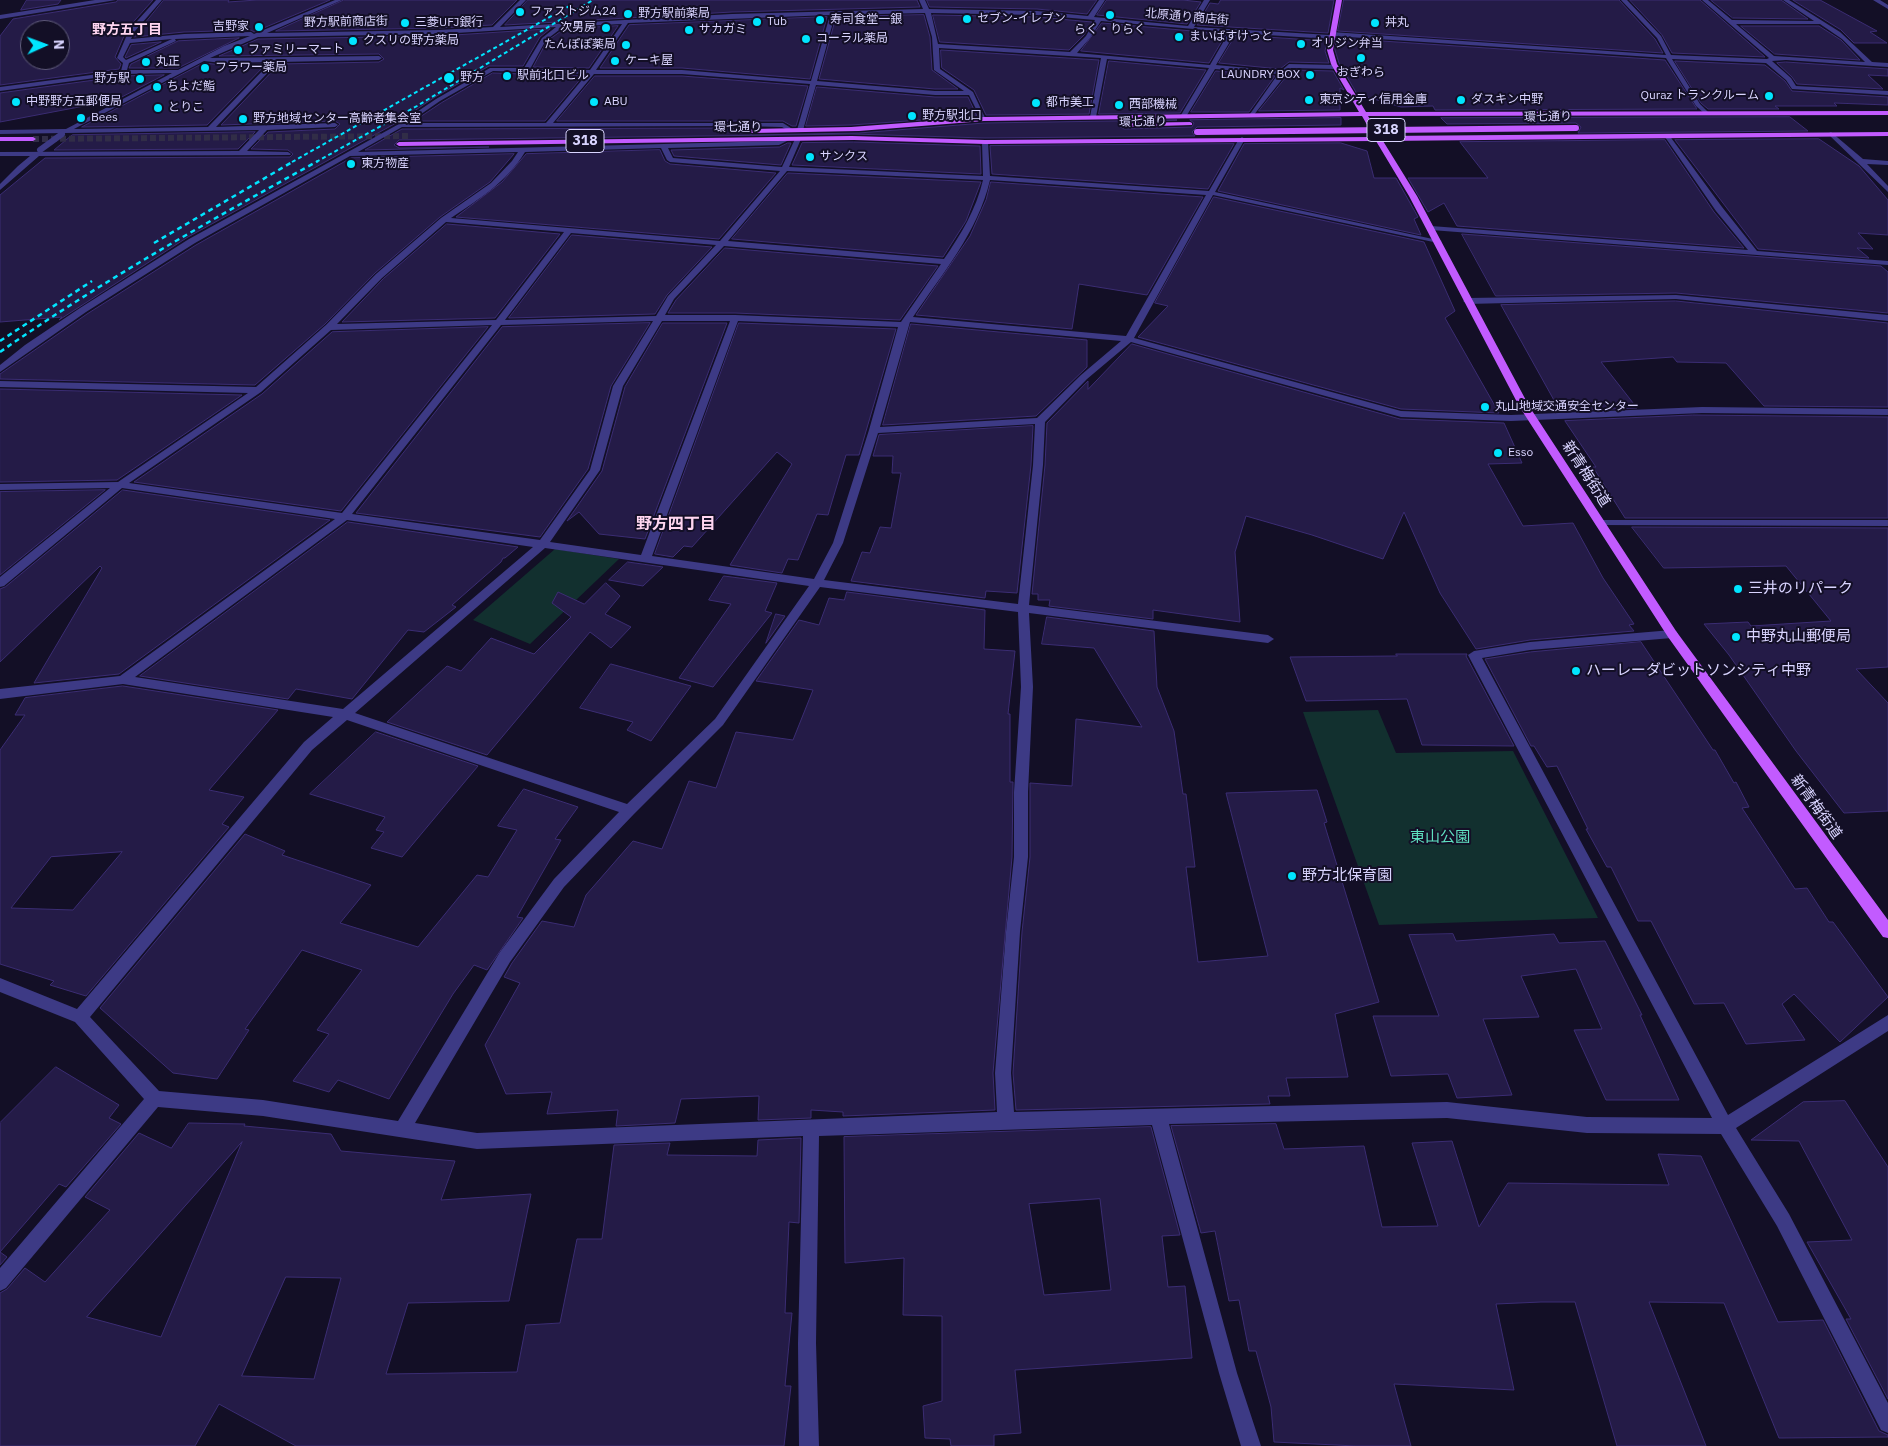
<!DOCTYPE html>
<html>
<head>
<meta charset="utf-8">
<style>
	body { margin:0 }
	#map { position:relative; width:1888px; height:1446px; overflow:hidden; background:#130f26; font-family:"IBM Plex Sans",sans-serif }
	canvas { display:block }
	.north { position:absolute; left:20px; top:20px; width:50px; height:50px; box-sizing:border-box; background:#130f26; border:1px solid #625e7d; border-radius:50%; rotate:88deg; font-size:14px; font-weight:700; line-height:20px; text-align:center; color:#d9d4ff }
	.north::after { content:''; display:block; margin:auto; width:18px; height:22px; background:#00e5ff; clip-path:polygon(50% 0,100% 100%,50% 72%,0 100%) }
</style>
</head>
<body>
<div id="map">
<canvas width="1888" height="1446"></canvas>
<div class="north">N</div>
</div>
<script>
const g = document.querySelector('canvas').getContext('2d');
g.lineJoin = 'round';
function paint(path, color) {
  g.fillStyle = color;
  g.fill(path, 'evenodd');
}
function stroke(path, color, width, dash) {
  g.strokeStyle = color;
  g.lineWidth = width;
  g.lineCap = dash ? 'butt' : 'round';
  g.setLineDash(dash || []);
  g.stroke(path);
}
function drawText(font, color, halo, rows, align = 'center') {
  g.font = font + ' "IBM Plex Sans","Noto Sans JP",sans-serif';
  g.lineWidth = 4;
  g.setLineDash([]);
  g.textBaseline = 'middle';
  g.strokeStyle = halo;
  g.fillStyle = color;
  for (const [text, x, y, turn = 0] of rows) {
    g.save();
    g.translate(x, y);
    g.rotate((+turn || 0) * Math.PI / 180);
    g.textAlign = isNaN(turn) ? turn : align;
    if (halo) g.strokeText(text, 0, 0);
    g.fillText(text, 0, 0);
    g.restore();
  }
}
paint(new Path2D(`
	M555,549L619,559L530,644L473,620Z
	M1378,710L1396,753L1513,751L1598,918L1379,925L1303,712Z`), '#12302f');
const building = new Path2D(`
	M27,0H61L58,4L21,10Z
	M118,0H153L127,29L115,57L121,64L119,69L0,85V36L13,19L116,2ZM30,30H60V60H30Z
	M164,0H229L228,2L257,0H330L254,32L251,30L184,32L134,37Z
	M344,0H517L492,25L439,28L276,31Z
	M528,0H917L920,7L732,12L505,25Z
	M927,0H1097L1087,14L1037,9L930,7Z
	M1107,0H1183L1201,2L1187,24L1097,15Z
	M1221,0H1334L1328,33L1197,25L1210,3L1218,4Z
	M1344,0H1619L1655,39L1663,53L1338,31Z
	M1630,0H1700L1765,57L1672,53L1662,35Z
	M1711,0H1781L1808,19L1733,18Z
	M1793,0H1820L1877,31L1870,32L1887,43H1854L1841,30Z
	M924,15L930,37L932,70L958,89H935L819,79L836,17Z
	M933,15L1037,17L1092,22L1084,35L1069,50L940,42Z
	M827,17L810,79L682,68H600L629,25Z
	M1102,23L1226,34L1209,63L1081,51Z
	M618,26L589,68L533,67L547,41L564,29Z
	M1741,26H1819L1841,40L1860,60L1775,54Z
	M550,29L540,37L523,66H489L435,97L398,122L188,237L59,320L62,317L0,322V195L45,158L290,157L293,154L288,150L251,149L268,132L335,129L340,124L335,121L221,125L279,64L379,62L384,59L379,54L219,56L258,39L439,36Z
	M1236,35L1327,41L1325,51L1329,63L1289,62L1280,69L1219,63Z
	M239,38L178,68H129L131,64L178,41Z
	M1337,38L1665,60L1697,109L1435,110L1433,106L1401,107L1357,94L1339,63L1335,50Z
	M161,42L126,58L125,57L131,45Z
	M941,50L1099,60L1089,114L986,115L974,90L942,68Z
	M1109,61L1206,70L1180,113L1099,114Z
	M1675,61L1765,65L1785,81L1792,91L1888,97V105L1834,103L1837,106H1775L1779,109H1708L1701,103Z
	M1786,62L1888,69V76L1868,75L1883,89L1797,84L1792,77L1777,63Z
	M204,63L222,65L266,64L207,125L82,127Z
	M1292,70L1333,71L1344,90L1340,88V110L1259,111Z
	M1216,71L1275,76L1249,112H1191Z
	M493,73L583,76L545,121H414L441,103Z
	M164,75L116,100L0,122V93L124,76Z
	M595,76H682L808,86L796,126H792L783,121H557Z
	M817,87L935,97H968L977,116L851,125L806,126Z
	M1790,117L1808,131L1578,133L1581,127L1576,123L1447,124L1441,118Z
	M1341,118V125L1197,127L1192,132L1195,136L985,138L852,134L399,140L394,145L399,148L489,147L365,150L402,129L742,128H750L747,132L752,135L859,133L984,123L1177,120L1124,121L1119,126L1124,129L1192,127L1194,123L1190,120Z
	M255,132L238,149L54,150L72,135Z
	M1819,139L1859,166L1888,200V235L1858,233L1873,249L1857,248L1869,258L1758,249L1675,140Z
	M1665,140L1714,212L1744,248L1457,226L1444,203L1428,212L1408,178H1488L1460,142Z
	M854,142L980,146L981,174L792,165L802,143Z
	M788,143H791L781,165L674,156L671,150L779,147Z
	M1341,143L1367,151L1374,178H1396L1418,217L1414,219L1421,235L1218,191L1244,144Z
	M1234,144L1208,189L992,174L990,146Z
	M660,150L665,161L670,164L776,173L719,239L456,217L502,182L526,154Z
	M514,154L490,182L440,217L375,273L325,324L255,385L0,379V374L87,314L196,245L351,158Z
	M788,173L981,182L966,221L943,257L732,239Z
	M991,182L1203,197L1147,295L1079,284L1072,329L916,315L970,236L986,200Z
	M1214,197L1424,242L1455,311L1445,318L1499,413L1401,409L1138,337L1168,306L1155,303Z
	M447,224L560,234L495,318L342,322L383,279Z
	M1462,234L1881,266L1888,272V313L1676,293L1496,296Z
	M572,235L712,247L667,295L655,314L509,318Z
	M725,248L938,266L900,320L735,313H668L676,300Z
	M1676,301L1888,323V407L1764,406L1726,363L1677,362L1673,357L1601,362L1637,408L1560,411L1501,305Z
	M650,323L611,386L588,469L540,537L356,513L502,327Z
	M663,323H727L645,539L599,534L579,512L567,521L602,471L625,387Z
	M739,323L896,329L859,455H846L828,515L817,514L798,560L788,559L782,573L730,565L792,464L777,452L692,547L684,546L673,557L655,554Z
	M911,324L1087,340V367L1036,416L883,425Z
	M488,327L341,511L134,482L262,394L332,332Z
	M1132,344L1400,419L1504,423L1522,463L1488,464L1523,526L1573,523L1603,578L1634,624L1629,625L1634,631L1530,640L1476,649L1440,593L1404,512L1383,559L1312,535L1246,516L1235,552L1240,622L1153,610V619L1049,606L1050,600H1038V594H1032L1045,465L1047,423L1088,381V389Z
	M0,389L242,395L117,480L0,482Z
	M1693,415L1888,417V518H1625L1593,467H1596L1565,421Z
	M1033,426L1031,465L1017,593L986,591L985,598L851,581L862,552L870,553L880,527L891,528L901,473H892L893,456H873L879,435Z
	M105,490L0,575V492Z
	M123,490L330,520L119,674L34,683L102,568L100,566L0,662V589L5,587Z
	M348,522L518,547L505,558H503L501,562L452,605L456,607L424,632L408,630L352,699L296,689L288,699L140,676Z
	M1632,527L1888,528V667L1856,669L1888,703V811L1844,813L1796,751L1729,655L1704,624L1748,622L1751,626L1831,621L1786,566L1664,568Z
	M628,562L663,567L643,586L609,580Z
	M724,576L777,583L765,611L772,613L713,687L679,678L731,604L709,600Z
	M606,583L620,596L605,614L631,627L611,648L590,632L487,755L387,722L447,666L461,671L491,638L534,654L571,617L552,603L558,592L584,604Z
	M847,592L985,610L984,649L1015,651L1008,714H1010V782H1013L1012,857L993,1073L995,1110L843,1116V1112L811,1110V1118L758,1120L759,1096L681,1099L675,1123L616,1126L618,1110L547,1114L552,1092L506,1094L485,1045L520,983L504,977L512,963L542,921L574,927L586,895L633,841L662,849L689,781L716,788L736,732L793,740L813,690L756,681L799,620L819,625L829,598L844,600Z
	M776,614L785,616L766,643Z
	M1047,617L1154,631L1157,687L1174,731L1183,794H1186L1195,867H1186L1198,962L1268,956L1226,793L1317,790L1327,822L1324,823L1379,1002L1335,1014L1348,1077L1286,1078L1290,1096H1268L1270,1104L1016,1110L1013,1073L1022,932L1030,857V783L1072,786L1076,719L1142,727L1094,648L1042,644Z
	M1641,642L1713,750H1715L1734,783L1736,782L1749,807L1742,808L1795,889L1807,888L1829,922H1833L1888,997L1840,1042L1794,994L1782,1004L1805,1040L1746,1044L1724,1003L1694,1004L1651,921H1638L1611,867H1607L1586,829H1588L1557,766L1547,767L1534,746H1531L1485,659L1530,652Z
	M1396,654H1467L1466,656L1514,746L1422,745L1407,699L1306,701L1290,657L1397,656Z
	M611,664L691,686L651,741L627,730L633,722L580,708Z
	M123,686L278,710L209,790L244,797L222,824L229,827L86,996L50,985L54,981L0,964V750L25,715H15L25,698ZM122,852L73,910L11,908L51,857Z
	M376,732L478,766L402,857L371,848L384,832L376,830L385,817L310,794Z
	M524,789L578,807L555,839L561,840L517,917L523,918L487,970L474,965L453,994L389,1099L338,1080L329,1092L293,1081L329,1034L317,1030L362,970L302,950L245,1029L249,1030L217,1079L173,1073L100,1008L245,834L285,851L282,855L371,885L340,923L418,947L477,875L488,877L517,830L498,826Z
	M1453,934L1456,941L1554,934L1559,943L1605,941L1642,1015H1640L1679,1100H1606L1574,1030L1602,1029L1576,969L1521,976L1539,1017L1483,1019L1512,1095L1457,1098L1448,1074L1391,1076L1373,1016H1439L1409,935Z
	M56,1067L119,1105L109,1118L121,1124L66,1187L59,1184L0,1252L7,1257L0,1265V1123Z
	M1845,1101L1888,1167V1399L1846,1319H1851L1807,1242L1852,1240L1799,1141L1751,1140L1803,1102Z
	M189,1123L245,1124L244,1126L331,1134L341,1151L455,1161L441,1200L531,1194L509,1301L408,1303L386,1374L517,1372L526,1325L560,1323L577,1239H602L614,1145L670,1143L667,1155L757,1156L758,1140L801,1138L799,1223L789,1222L785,1313H792L785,1386H791L784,1446H296L219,1404L195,1446H0V1293L7,1289L25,1268L45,1282L110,1210L85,1197L139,1133L171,1148ZM242,1142L161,1337L87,1317ZM286,1277L341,1278L314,1379L242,1376Z
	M1276,1124L1284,1149L1364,1146L1382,1227L1438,1226L1412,1143L1452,1141L1479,1227L1508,1183L1669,1185L1658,1154L1701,1156L1778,1322L1823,1320L1879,1431L1888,1435V1437L1779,1438L1724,1303L1649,1302L1706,1446H1617L1575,1302H1541L1496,1304L1514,1390L1394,1384L1411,1446H1356L1274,1442L1271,1407L1256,1351H1249L1239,1300L1229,1301L1215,1231L1201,1233L1171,1126Z
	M1151,1127L1180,1235L1162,1236L1168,1287L1185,1286L1192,1358L1015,1370L1021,1433L994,1435V1446H951L950,1439L925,1438L923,1406L942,1401V1316L903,1315L904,1258L845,1263L844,1137ZM1100,1199L1111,1290L1044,1295L1029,1204Z`);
paint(building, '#241b47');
stroke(building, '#3b2d73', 1);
stroke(new Path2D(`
	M33,139L409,136`), '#312d47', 6, [6, 3]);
paint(new Path2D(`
	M95,0H116L0,19V15Z
	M156,0H162L135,31L131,39L184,34L251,32L254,34L335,0H342L267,33L439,30L493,27L520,0H526L500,27L732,14L923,9L919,0H925L929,9L1037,11L1088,16L1099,0H1105L1094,17L1188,26L1204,0H1210L1194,27L1330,35L1332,32L1666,55L1657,38L1621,0H1627L1661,36L1671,55L1767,59L1769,58L1702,0H1708L1732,20L1814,21L1783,0H1789L1840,32L1872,62L1888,63V67L1786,60L1772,61L1791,78L1796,86L1888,91V95L1792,89L1786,80L1766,63L1672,59L1700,104L1708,112L1705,114L1696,106L1666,58L1333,36L1331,39L1235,33L1216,65L1281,71L1289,64L1336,65L1339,67L1336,69L1291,68L1253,116L1250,114L1278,74L1215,69L1187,115L1184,117L1181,115L1209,68L1107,59L1096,117L1093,119L1090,117L1101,58L939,48L940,69L973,92L986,120L981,119L969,95H935L816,85L803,130L800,132L797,130L810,84L682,74H594L553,123H783L794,130L791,132L782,127L742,126L402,127L358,152L778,141L789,138V140L779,145L668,148L673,158L782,167L795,139L798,137L801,139L789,167L983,176L982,142L985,140L988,142L990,176L1209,191L1239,139L1242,137L1245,139L1215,192L1442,241L1438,243L1213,195L1134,338L1401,411L1511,415L1702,407L1888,409V415L1702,413L1511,421L1401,417L1131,342L1087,379L1045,422L1043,465L1029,605L1268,635L1274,639L1268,643L1029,613L1033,687L1028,792V857L1020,932L1011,1073L1014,1112L1447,1102L1587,1117L1712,1118L1468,655L1474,651L1530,642L1672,630L1676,631L1678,634L1676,637L1672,638L1530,650L1482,658L1728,1115L1888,1015V1031L1736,1128L1789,1214L1888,1403V1433L1881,1430L1777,1226L1721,1134L1587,1133L1447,1118L1169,1124L1237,1373L1261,1446H1241L1219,1373L1152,1125L819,1136L816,1343L819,1446H799L798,1343L803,1136L477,1149L263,1116L158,1107L6,1288L0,1291V1268L144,1099L75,1022L0,992V978L77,1009L304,742L333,717L123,684L0,699V689L120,676L335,519L122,488L4,586L0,587V577L110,488L0,490V484L118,482L248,393L0,387V381L256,387L326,325L376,274L441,218L491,183L512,161L518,152L350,156L195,243L86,312L0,372V365L25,345L80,308L189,239L399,124L436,99L490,68H524L542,38L556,27L439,34L258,37L210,58L379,56L382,58L379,60L278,62L216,127L335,123L338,125L335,127L267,130L247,151L288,152L291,154L290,155L39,156L0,190V184L18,166L30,156H0V152L239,151L259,130L0,134V130L66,129L172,73L124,74L0,91V87L121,71L123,63L117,58L129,30ZM925,13L932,37L934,70L964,91H935L817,81L835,15ZM931,13L1037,15L1095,20L1086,36L1070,52L938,44ZM830,15L811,81L682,70H596L628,23ZM1101,21L1229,32L1210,65L1077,53L1090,38ZM622,24L590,70L530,69L546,40L563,27ZM1736,24H1820L1842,39L1865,62L1774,56ZM250,36L224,46L178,70H127L129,63L176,41L175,39ZM172,39L126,60L123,57L130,43ZM204,61L222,63L271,62L208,127L74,129ZM493,71L587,74L546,123H408L440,101ZM661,148L667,160L670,162L780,171L720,241L451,218C479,199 507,182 525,152ZM787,171L983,180C976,210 961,234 944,259L728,241ZM990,180L1206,195L1126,336L913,317C942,274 978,232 990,180ZM446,222L564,232L496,320L337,324L382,278ZM571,233L716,245L668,296L656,316L505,320ZM724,246L941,264L901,322L735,315H665L674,299ZM653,321L613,386L590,470L540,540L352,514L501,325ZM662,321H730L641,555L550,542L600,470L623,386ZM738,321L898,327L869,430L833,543L814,579L652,556ZM910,322L1121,341L1081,375L1037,418L880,427ZM492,325L342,513L129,483L261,392L331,330ZM1035,424L1033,465L1018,604L824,580L843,543L878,433ZM347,520L533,547L343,709L135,677ZM545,548L809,586L715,719L627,804L355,713ZM820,587L1018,612L1021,687L1014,792V857L1006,932L995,1073L997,1112L477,1133L415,1123L510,962L564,887L634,814L723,725ZM347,720L619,812L554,879L500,952L398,1121L263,1100L159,1091L90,1017L312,750Z
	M1873,0H1880L1888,5V9Z
	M1831,132L1863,159L1888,161V165L1867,164L1888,186V192L1829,135V133Z
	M1667,134L1669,135L1722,207L1757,251L1888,261V265L1431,230L1427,228L1431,226L1748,250L1716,211L1665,137V135Z
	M1676,295L1888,315V321L1676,299L1467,304L1463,301L1467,298Z
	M1600,520H1888V526L1596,525L1595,523L1596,521Z`), '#3d3a85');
paint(new Path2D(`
	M1336,0H1342L1333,50L1337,64L1366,112L1888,111V115L1368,116L1381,136L1888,132V136L1383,141L1417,196L1529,406L1676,631L1888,920V938L1883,937L1668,637L1519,406L1409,196L1376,141L985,144L854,140L399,146L396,144L399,142L852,136L985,140L1374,137L1362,116L984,121L859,131L752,133L749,131L752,129L851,127L984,117L1359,112L1331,64L1327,50Z
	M1190,122L1192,123V125L1124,127L1121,125L1124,123Z
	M0,137H33L36,139L33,141H0Z`), '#c25bff');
stroke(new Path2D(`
	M292,162L571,5
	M316,162L417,106L593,0`), '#00e5ff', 2, [4, 3]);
stroke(new Path2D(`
	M154,243L294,161
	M0,341L92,281
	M0,352C102,281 209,221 318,161`), '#00e5ff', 2.5, [5, 4]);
stroke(new Path2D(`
	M40,150L62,134`), '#3d3a85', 6);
stroke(new Path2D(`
	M1197,132L1576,128`), '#c25bff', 6);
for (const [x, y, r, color] of [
	[520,12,5,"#00e5ff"],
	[628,14,5,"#00e5ff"],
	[1110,15,5,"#00e5ff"],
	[967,19,5,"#00e5ff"],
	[820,20,5,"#00e5ff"],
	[757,22,5,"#00e5ff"],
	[405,23,5,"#00e5ff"],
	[1375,23,5,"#00e5ff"],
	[259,27,5,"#00e5ff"],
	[606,28,5,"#00e5ff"],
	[689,30,5,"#00e5ff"],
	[1179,37,5,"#00e5ff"],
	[806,39,5,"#00e5ff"],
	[353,41,5,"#00e5ff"],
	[1301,44,5,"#00e5ff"],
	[626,45,5,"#00e5ff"],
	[238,50,5,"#00e5ff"],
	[1361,58,5,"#00e5ff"],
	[615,61,5,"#00e5ff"],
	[146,62,5,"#00e5ff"],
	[205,68,5,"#00e5ff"],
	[1310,75,5,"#00e5ff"],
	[507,76,5,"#00e5ff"],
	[449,78,6,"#00e5ff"],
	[140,79,5,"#00e5ff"],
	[157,87,5,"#00e5ff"],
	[1769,96,5,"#00e5ff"],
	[1309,100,5,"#00e5ff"],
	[1461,100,5,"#00e5ff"],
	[16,102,5,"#00e5ff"],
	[594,102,5,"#00e5ff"],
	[1036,103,5,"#00e5ff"],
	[1119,105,5,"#00e5ff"],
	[158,108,5,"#00e5ff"],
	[912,116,5,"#00e5ff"],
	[81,118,5,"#00e5ff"],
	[243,119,5,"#00e5ff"],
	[810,157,5,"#00e5ff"],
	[351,164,5,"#00e5ff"],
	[1485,407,5,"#00e5ff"],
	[1498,453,5,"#00e5ff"],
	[1738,589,5,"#00e5ff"],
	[1736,637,5,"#00e5ff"],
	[1576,671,5,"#00e5ff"],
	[1292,876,5,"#00e5ff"]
]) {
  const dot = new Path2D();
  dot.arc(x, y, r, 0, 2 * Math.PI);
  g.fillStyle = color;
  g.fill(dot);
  stroke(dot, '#130f26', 2);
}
drawText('12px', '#d9d4ff', '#130f26', [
	["ファストジム24",530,12],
	["野方駅前薬局",638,14],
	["セブン-イレブン",977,19],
	["寿司食堂一銀",830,20],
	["Tub",767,22],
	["三菱UFJ銀行",415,23],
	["丼丸",1385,23],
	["吉野家",249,27,"right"],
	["次男房",596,28,"right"],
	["サカガミ",699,30],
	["らく・りらく",1110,30,"center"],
	["まいばすけっと",1189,37],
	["コーラル薬局",816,39],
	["クスリの野方薬局",363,41],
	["オリジン弁当",1311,44],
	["たんぽぽ薬局",616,45,"right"],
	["ファミリーマート",248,50],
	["ケーキ屋",625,61],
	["丸正",156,62],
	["フラワー薬局",215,68],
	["おぎわら",1361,73,"center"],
	["LAUNDRY BOX",1300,75,"right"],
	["駅前北口ビル",517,76],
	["野方",460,78],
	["野方駅",130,79,"right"],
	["ちよだ鮨",167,87],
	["Quraz トランクルーム",1759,96,"right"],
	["東京シティ信用金庫",1319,100],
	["ダスキン中野",1471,100],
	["中野野方五郵便局",26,102],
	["ABU",604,102],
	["都市美工",1046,103],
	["西部機械",1129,105],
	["とりこ",168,108],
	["野方駅北口",922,116],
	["Bees",91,118],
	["野方地域センター高齢者集会室",253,119],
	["サンクス",820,157],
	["東方物産",361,164],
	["丸山地域交通安全センター",1495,407],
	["Esso",1508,453]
], 'left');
drawText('12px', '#d9d4ff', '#130f26', [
	["北原通り商店街",1187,17,5],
	["野方駅前商店街",346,22,-1],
	["環七通り",1548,117,-1],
	["環七通り",1143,122,-1],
	["環七通り",738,128]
]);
drawText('bold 14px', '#ffd6f0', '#130f26', [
	["野方五丁目",127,30]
]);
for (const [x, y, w] of [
	[1386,130,38],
	[585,141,38]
]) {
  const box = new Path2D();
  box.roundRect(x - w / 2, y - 11.5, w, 23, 4);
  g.fillStyle = '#130f26';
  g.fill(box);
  stroke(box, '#d9d4ff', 1);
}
drawText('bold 14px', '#d9d4ff', null, [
	["318",1386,130],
	["318",585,141]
]);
drawText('15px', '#d9d4ff', '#130f26', [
	["新青梅街道",1586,474,57],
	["新青梅街道",1816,807,54]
]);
drawText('15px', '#d9d4ff', '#130f26', [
	["三井のリパーク",1748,589],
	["中野丸山郵便局",1746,637],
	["ハーレーダビットソンシティ中野",1586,671],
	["野方北保育園",1302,876]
], 'left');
drawText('15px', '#5fe0c0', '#130f26', [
	["東山公園",1440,838]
]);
drawText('bold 16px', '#ffd6f0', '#130f26', [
	["野方四丁目",676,524]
]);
</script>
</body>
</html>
